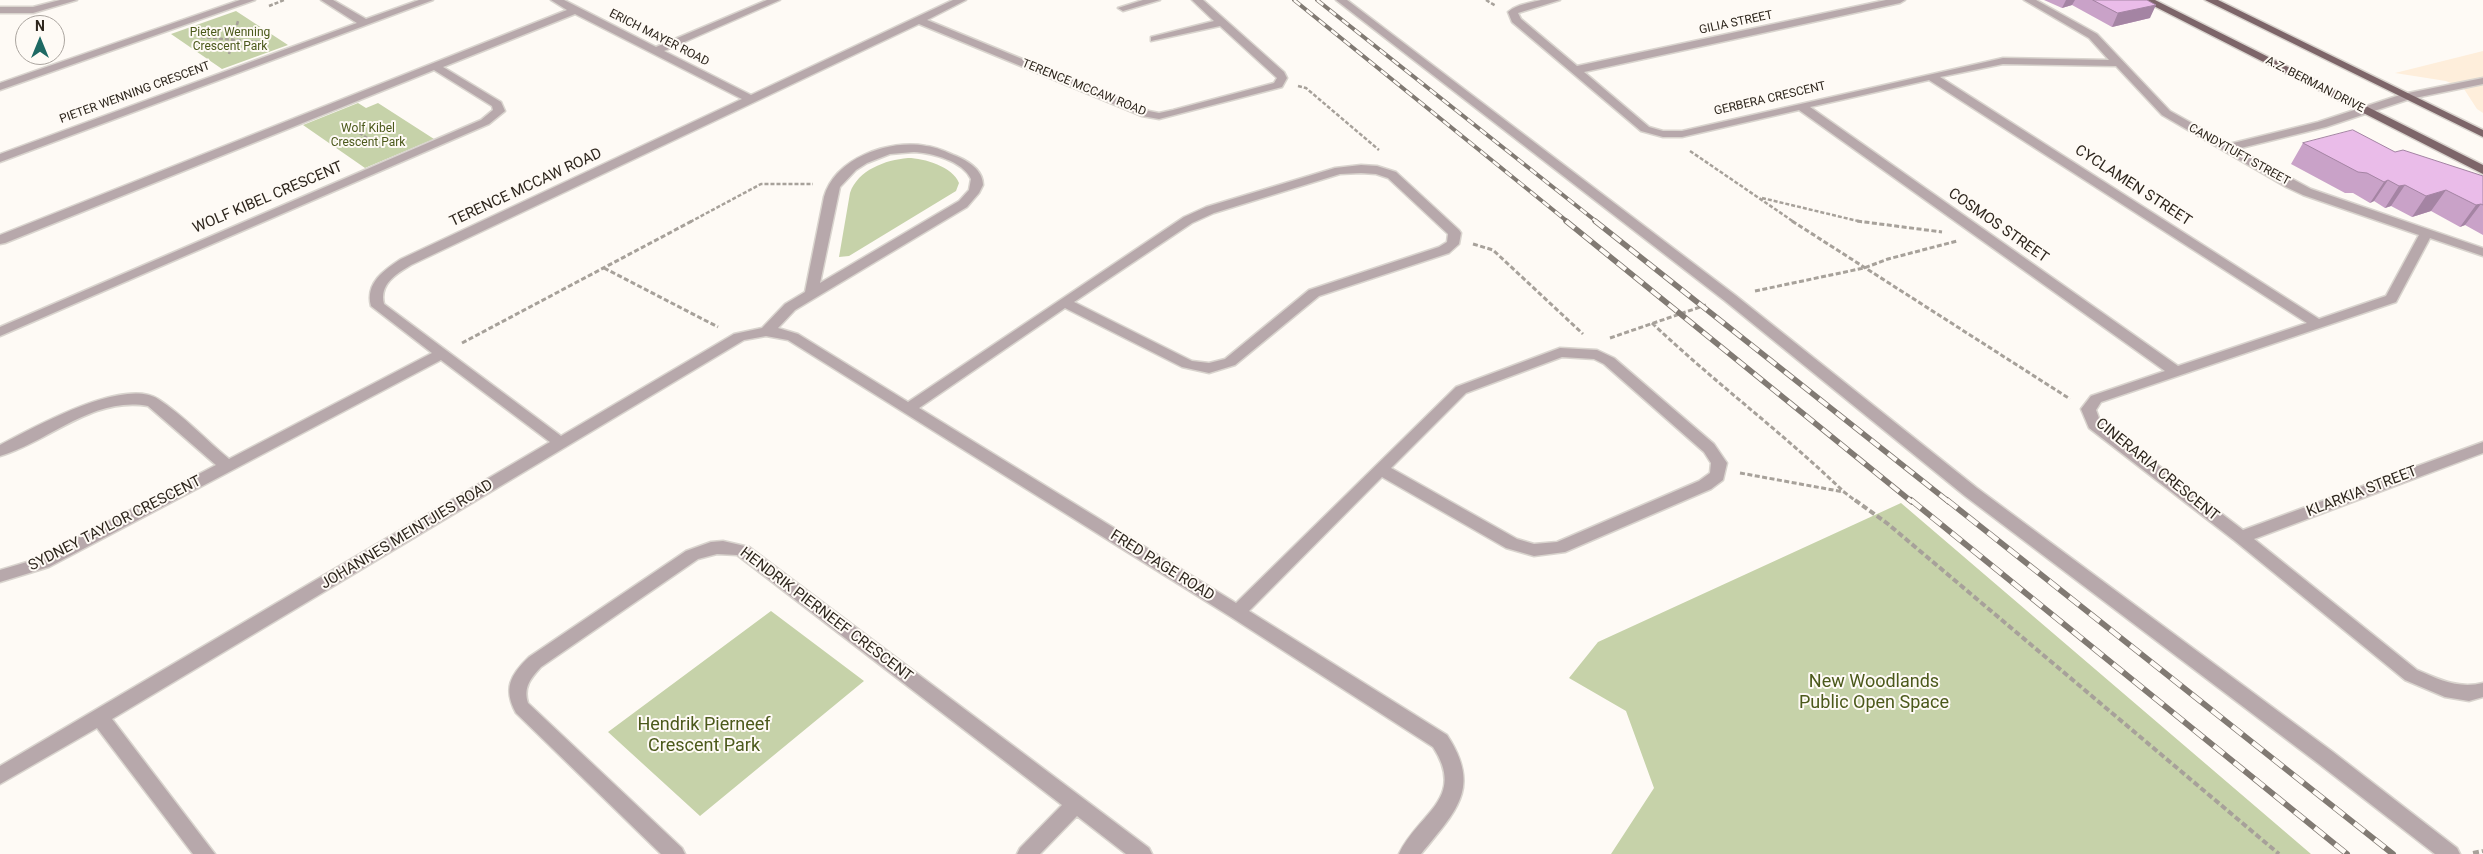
<!DOCTYPE html>
<html>
<head>
<meta charset="utf-8">
<style>
	body { margin:0 }
	#map { position:relative; width:2483px; height:854px; overflow:hidden; background:#fefaf5; font-family:Roboto,sans-serif }
	canvas { display:block }
	.north { position:absolute; left:15px; top:15px; width:50px; height:50px; box-sizing:border-box; background:#fefaf5; border:1px solid #aba59f; border-radius:50%; rotate:0deg; font-size:14px; font-weight:700; line-height:20px; text-align:center; color:#2e261d }
	.north::after { content:''; display:block; margin:auto; width:18px; height:22px; background:#1e6963; clip-path:polygon(50% 0,100% 100%,50% 72%,0 100%) }
</style>
</head>
<body>
<div id="map">
<canvas width="2483" height="854"></canvas>
<div class="north">N</div>
</div>
<script>
const g = document.querySelector('canvas').getContext('2d');
g.lineJoin = 'round';
function paint(path, color) {
  g.fillStyle = color;
  g.fill(path, 'evenodd');
}
function stroke(path, color, width, dash) {
  g.strokeStyle = color;
  g.lineWidth = width;
  g.lineCap = dash ? 'butt' : 'round';
  g.setLineDash(dash || []);
  g.stroke(path);
}
function drawText(font, color, halo, rows, align = 'center') {
  g.font = font + ' Roboto,sans-serif';
  g.lineWidth = 4;
  g.setLineDash([]);
  g.textBaseline = 'middle';
  g.strokeStyle = halo;
  g.fillStyle = color;
  for (const [text, x, y, turn = 0] of rows) {
    g.save();
    g.translate(x, y);
    g.rotate((+turn || 0) * Math.PI / 180);
    g.textAlign = isNaN(turn) ? turn : align;
    if (halo) g.strokeText(text, 0, 0);
    g.fillText(text, 0, 0);
    g.restore();
  }
}
paint(new Path2D(`
	M2483,51V113L2477,109L2464,89L2446,81L2395,73Z`), '#feeedb');
paint(new Path2D(`
	M236,11L288,45L222,69L171,34Z
	M358,103L366,108L378,103L434,139L365,168L303,125Z
	M908,158C924,158 953,167 959,183L956,191L849,256L839,257L850,193C858,170 885,160 908,158Z
	M1901,503L2311,854H1611L1654,788L1626,711L1569,678L1598,642Z
	M771,611L864,681L700,816L608,732Z`), '#c6d2a9');
const minor = new Path2D(`
	M60,0H77L33,13H0V7H33Z
	M240,0H255L0,90V83Z
	M321,0H333L366,19L419,0H433L0,162V154L357,23Z
	M551,0H564L656,47L767,0H780L664,51L751,95L953,0H966L927,20L1149,111L1159,113L1173,110L1274,83L1277,78L1220,26L1151,41V37L1214,21L1192,0H1203L1284,72L1287,78L1282,87L1159,119L1142,116L919,24L411,265C396,274 379,284 384,304L561,436L734,334L762,328L785,304L805,292L824,197C835,158 889,139 926,146C937,147 946,152 956,156C968,161 983,170 983,185L979,193L967,207L795,310L778,328L798,334L908,402L1184,217L1206,207L1335,168L1361,165L1377,166L1396,172L1459,230L1461,233L1459,244L1449,253L1319,296L1235,365L1209,373L1182,367L1065,308L919,408L1236,603L1456,387L1560,348L1597,350L1614,358L1714,444L1727,463L1723,480L1711,489L1565,552L1534,556L1506,548L1382,477L1249,611L1447,735C1482,788 1456,811 1421,854H1399C1418,813 1467,799 1433,747L1231,617L788,340L766,336L744,340L112,719L215,854H193L97,728L0,784V766L550,442L441,360L49,567L0,582V570L37,559L216,465L148,406C92,396 49,442 0,456V445C33,428 123,377 158,399C182,414 207,441 229,459L432,353L371,306C365,283 384,270 401,259L742,99L575,14L443,67L501,102L505,111L489,124L0,336V327L481,120L493,110L492,106L434,70L5,243L0,244V235L567,10ZM914,152C932,153 963,161 971,179L969,190L959,201L820,283L840,187L856,170L867,163L890,154ZM1361,173L1376,174L1388,178L1448,234L1447,242L1439,247L1309,290L1225,359L1209,363L1192,361L1074,302L1192,223L1214,213L1340,174ZM1562,357L1594,359L1604,364L1704,452L1711,463L1710,473L1699,481L1557,542L1534,544L1517,539L1391,468L1466,393Z
	M1143,0H1160L1123,11L1118,8Z
	M1336,0H1347L1735,295L1977,488L2333,752L2457,848L2460,854H2435L2319,764L1965,496L1725,301Z
	M1541,0H1560L1518,13L1521,19L1577,66L1886,0H1905L1900,3L1584,72L1649,127L1663,131H1682L2003,58L2109,60L2089,38L2024,0H2036L2097,34L2170,111L2229,144L2318,122L2403,94L2483,78V84L2410,99L2326,127L2237,149L2311,189L2483,248V256L2430,238L2396,302L2101,402L2096,410L2100,421L2243,530L2483,442V453L2254,539L2417,670C2440,680 2459,689 2483,683V697L2469,701L2445,697L2405,680L2235,541L2089,428L2081,409L2091,396L2165,371L1799,110L1682,137H1663L1641,131L1512,22L1508,12C1517,4 1530,3 1541,0ZM2003,64L2116,66L2162,115L2286,187L2303,195L2419,235L2386,296L2319,319L1940,77ZM1929,80L2307,323L2178,366L1810,107Z
	M723,541L749,547L1149,848L1152,854H1126L1077,816L1040,854H1017L1020,848L1062,805L737,555L717,554L698,559L541,667C531,678 523,687 528,703L682,848L685,854H661L516,713C503,689 510,675 529,657L686,551L711,542Z`);
const major = new Path2D(`
	M2142,0H2155L2483,165V174Z
	M2205,0H2218L2483,130V137Z`);
stroke(minor, '#d9d4ce', 3);
stroke(major, '#d9d4ce', 3);
stroke(new Path2D(`
	M1486,0L1496,6
	M269,6L284,0
	M201,37L259,42
	M229,54L238,21
	M1298,86L1306,88L1379,150
	M344,123L381,147
	M1690,151L1794,222
	M1762,198L1862,222
	M690,222L761,184H813`), '#a7a19a', 2.5, [4, 2]);
stroke(new Path2D(`
	M1792,221L2070,399
	M1857,221L1942,232
	M1473,244L1493,250L1583,334
	M604,268L718,327
	M1755,291L1864,268L1888,259L1957,241
	M1652,323C1714,382 1783,433 1844,492
	M1610,338L1706,305
	M462,343L692,221
	M1740,473L1844,492L1857,502`), '#a7a19a', 3, [5, 2.5]);
stroke(new Path2D(`
	M1855,500L1888,524L2279,854
	M2473,853L2483,851`), '#a7a19a', 4, [6, 3]);
paint(minor, '#b7a8ab');
paint(major, '#7d6569');
const railFar2 = new Path2D(`
	M1294,0L1568,222
	M1317,0L1597,222`);
const railFar1 = new Path2D(`
	M1566,221L1912,502
	M1595,221L1949,502`);
const rail = new Path2D(`
	M1911,500L2347,854
	M1947,500L2393,854`);
stroke(railFar2, '#817a73', 4);
stroke(railFar1, '#817a73', 5.5);
stroke(rail, '#817a73', 6);
stroke(railFar2, '#fefaf5', 2.5, [8]);
stroke(railFar1, '#fefaf5', 4, [11]);
stroke(rail, '#fefaf5', 4.5, [13]);
paint(new Path2D(`
	M2044,0H2147L2150,18L2112,27L2072,5L2062,8Z
	M2303,143L2395,152L2483,176V235L2465,225L2460,227L2431,211L2412,217L2391,206L2385,208L2374,201L2370,203L2353,193H2345L2291,164Z`), '#c9a2c8');
paint(new Path2D(`
	M2066,0H2075L2072,5L2062,8Z
	M2156,5L2150,18L2112,27L2118,13Z
	M2388,180L2374,201L2370,203L2384,182Z
	M2405,185L2391,206L2385,208L2399,186Z
	M2446,190L2431,211L2412,217L2426,196Z
	M2481,204L2465,225L2460,227L2476,205Z`), '#a484a3');
const building = new Path2D(`
	M2093,0H2147L2156,5L2118,13Z
	M2353,130L2395,152L2403,150L2483,176V205L2481,204L2476,205L2446,190L2426,196L2405,185L2399,186L2388,180L2384,182L2367,173L2358,172L2303,143Z`);
paint(building, '#eabce9');
stroke(building, '#a484a3', 1);
drawText('12px', '#2e261d', '#fefaf5', [
	["GILIA STREET",1736,23,-12],
	["ERICH MAYER ROAD",659,38,27],
	["A.Z. BERMAN DRIVE",2315,85,27],
	["TERENCE MCCAW ROAD",1084,88,22],
	["PIETER WENNING CRESCENT",135,93,-20],
	["GERBERA CRESCENT",1770,99,-13],
	["CANDYTUFT STREET",2239,155,29]
]);
drawText('12px', '#4b591b', '#fefaf5', [
	["Pieter Wenning",230,33],
	["Crescent Park",230,47],
	["Wolf Kibel",368,129],
	["Crescent Park",368,143]
]);
drawText('15px', '#2e261d', '#fefaf5', [
	["CYCLAMEN STREET",2133,186,33],
	["TERENCE MCCAW ROAD",526,188,-25],
	["WOLF KIBEL CRESCENT",268,198,-23],
	["COSMOS STREET",1998,226,35],
	["CINERARIA CRESCENT",2157,470,39],
	["KLARKIA STREET",2362,492,-21],
	["SYDNEY TAYLOR CRESCENT",115,524,-27],
	["JOHANNES MEINTJIES ROAD",407,535,-31],
	["FRED PAGE ROAD",1162,566,32],
	["HENDRIK PIERNEEF CRESCENT",826,615,37]
]);
drawText('18px', '#4b591b', '#fefaf5', [
	["New Woodlands",1874,682],
	["Public Open Space",1874,703],
	["Hendrik Pierneef",704,725],
	["Crescent Park",704,746]
]);
</script>
</body>
</html>
